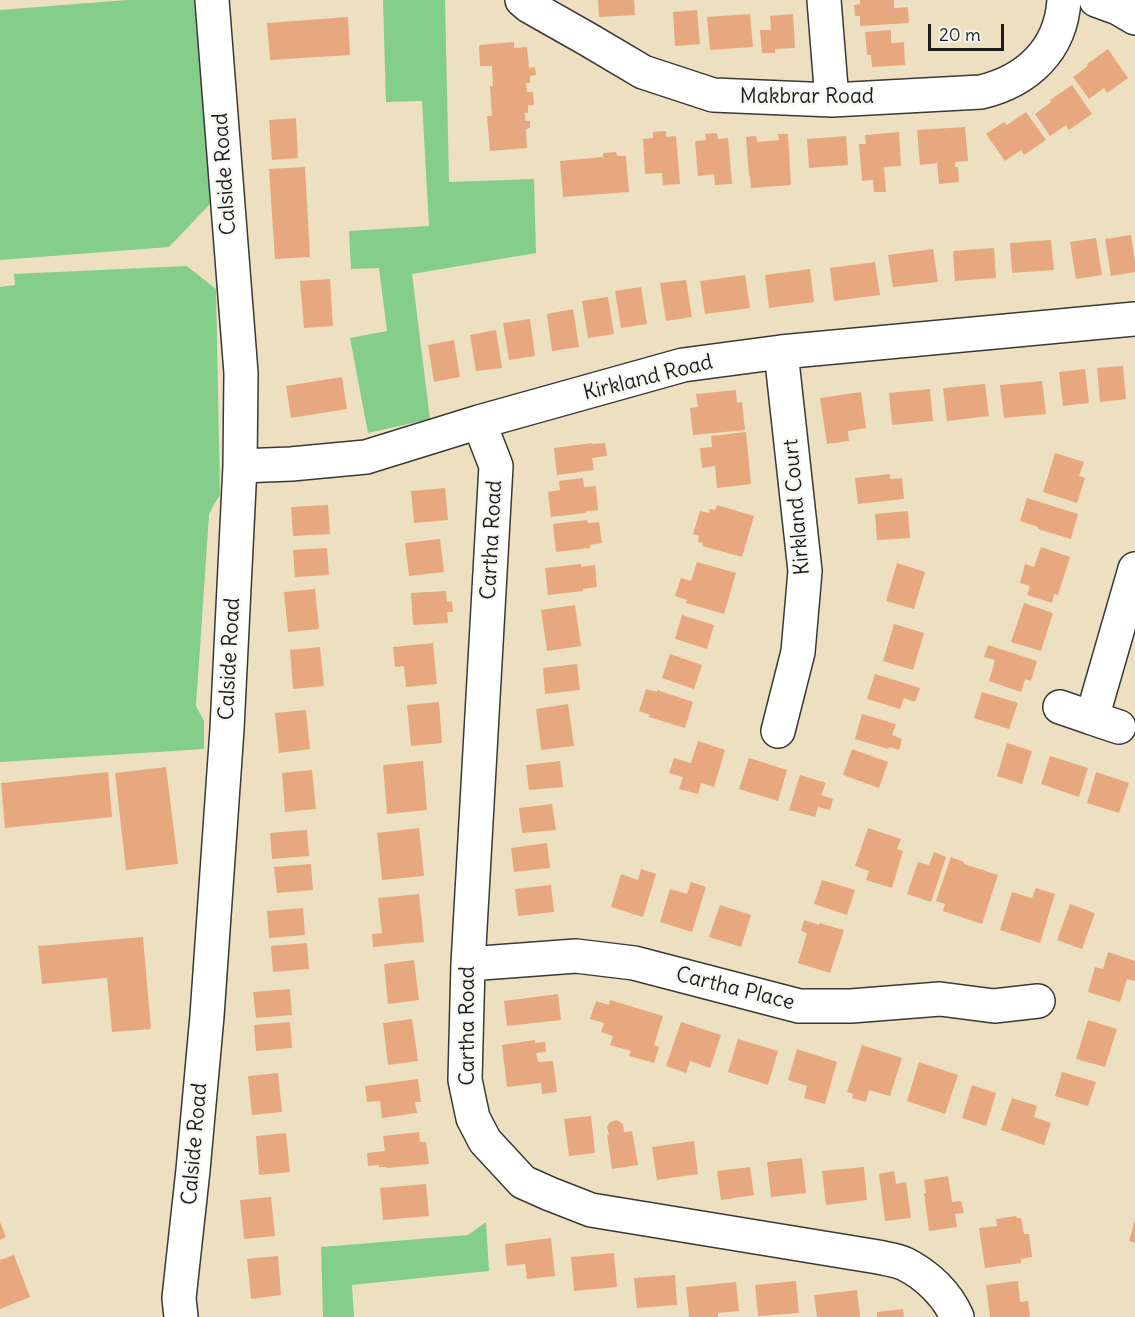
<!DOCTYPE html>
<html>
<head>
<meta charset="utf-8">
<style>
	body { margin:0 }
	#map { position:relative; width:1135px; height:1317px; overflow:hidden; background:#ede0c0; font-family:Delius,sans-serif }
	canvas { display:block }
	.scale { position:absolute; left:928px; top:24px; width:76px; height:27px; box-sizing:border-box; border:3px solid #1c1c1c; border-top:0; padding-left:8px; font-size:18px; line-height:21px; white-space:nowrap; color:#1c1c1c; -webkit-text-stroke:4px #f6f6f2; paint-order:stroke }
</style>
</head>
<body>
<div id="map">
<canvas width="1135" height="1317"></canvas>
<div class="scale">20 m</div>
</div>
<script>
const g = document.querySelector('canvas').getContext('2d');
g.lineJoin = 'round';
function paint(path, color) {
  g.fillStyle = color;
  g.fill(path, 'evenodd');
}
function stroke(path, color, width, dash) {
  g.strokeStyle = color;
  g.lineWidth = width;
  g.lineCap = dash ? 'butt' : 'round';
  g.setLineDash(dash || []);
  g.stroke(path);
}
function drawText(font, color, halo, rows, align = 'center') {
  g.font = font + ' Delius,sans-serif';
  g.lineWidth = 4.5;
  g.setLineDash([]);
  g.textBaseline = 'middle';
  g.strokeStyle = halo;
  g.fillStyle = color;
  for (const [text, x, y, turn = 0] of rows) {
    g.save();
    g.translate(x, y);
    g.rotate((+turn || 0) * Math.PI / 180);
    g.textAlign = isNaN(turn) ? turn : align;
    if (halo) g.strokeText(text, 0, 0);
    g.fillText(text, 0, 0);
    g.restore();
  }
}
paint(new Path2D(`
	M127,0H194L212,202L169,247L0,260V10Z
	M383,0H445L449,182L534,179L536,253L412,274L430,419L368,433L350,338L387,331L379,268L351,269L349,231L429,226L422,101L386,102Z
	M187,266L216,289L220,495L214,504L209,515L196,706L204,721V749L0,762V287L15,285L14,274Z
	M486,1222L489,1271L352,1285L354,1317H323L321,1247L468,1235Z`), '#84cd8a');
paint(new Path2D(`
	M598,0H634L635,15L599,17Z
	M860,0H894V8L908,7L909,23L860,26V16H855L854,5L860,4Z
	M697,10L700,44L675,46L673,12Z
	M750,14L753,47L710,50L707,17Z
	M793,14L795,48L775,49V53H762L760,30H771L770,16Z
	M348,17L350,55L270,60L267,23Z
	M891,30V43L904,42L905,65L872,67L871,55H867L865,32Z
	M514,42V48L527,47L529,68L535,67L536,75L530,76V83H526L527,92H533L534,105H528V113H525V121H530V128L526,129L527,148L490,151L487,116H492L490,86H493L492,66H480L479,45Z
	M1108,49L1128,78L1107,93L1104,88L1089,99L1073,77L1088,66L1087,64Z
	M1072,85L1092,114L1069,130L1066,125L1050,136L1035,114L1051,102L1050,100Z
	M1026,112L1046,140L1024,155L1021,150L1005,161L986,134L1004,122L1007,125Z
	M296,118L298,158L272,160L269,120Z
	M965,127L968,161L955,162V167H958L959,182L939,184L937,163L920,165L917,130Z
	M666,131V137L676,136L680,184L663,185L662,173L645,174L643,139L653,138V132Z
	M899,132L901,166L884,167L886,192H874L873,180L862,181L859,144H866L865,135Z
	M717,133L718,139L728,138L732,184L715,185L714,174L698,176L695,141L706,140L705,134Z
	M778,134H788L791,185L751,188L750,176H749L746,137L756,136L757,142L779,140Z
	M846,136L848,165L809,168L807,139Z
	M616,152L617,156H626L629,192L563,197L560,161L603,157V153Z
	M305,167L310,257L275,259L269,169Z
	M1131,235L1135,262V272L1111,276L1105,239Z
	M1096,238L1102,275L1076,279L1070,242Z
	M1051,240L1054,270L1012,273L1010,243Z
	M994,248L996,278L955,281L953,251Z
	M933,249L938,282L893,287L888,255Z
	M875,262L880,295L834,301L830,268Z
	M810,269L814,302L769,308L765,275Z
	M745,275L750,308L705,314L700,281Z
	M330,279L333,326L304,328L300,281Z
	M686,280L692,317L666,321L660,283Z
	M641,287L647,324L621,328L615,291Z
	M608,297L614,334L588,338L582,301Z
	M573,309L579,347L552,351L547,314Z
	M530,319L535,356L509,360L503,323Z
	M496,330L502,368L476,371L470,335Z
	M454,340L460,377L434,382L428,345Z
	M1123,366L1126,399L1100,402L1097,368Z
	M1085,369L1089,403L1063,406L1059,372Z
	M342,377L347,409L291,418L286,386Z
	M1042,381L1046,414L1004,418L1000,385Z
	M985,384L989,416L947,421L943,388Z
	M930,389L933,421L892,425L889,393Z
	M736,390L737,403L742,402L745,430L693,435L690,408L698,407L696,394Z
	M861,392L866,428L848,431L849,441L827,444L820,398Z
	M746,432L751,484L717,488L715,466L702,468L700,448L712,447L711,436Z
	M592,443V444L605,443L607,456L592,458L594,470L557,475L554,448Z
	M1055,453L1084,462L1079,476L1085,478L1077,503L1043,492Z
	M890,474V479L902,478L904,499L858,504L855,478Z
	M583,478L584,487L596,486L598,510L586,511V513L551,517L548,492L560,490L559,481Z
	M445,488L448,520L414,523L411,491Z
	M1027,498L1078,514L1071,539L1038,529V527L1020,521Z
	M328,505L330,534L293,536L291,507Z
	M717,505L754,516L742,557L702,546L703,543L698,542L699,536L693,534L700,511L709,513L710,509L715,510Z
	M908,511L910,538L877,540L875,514Z
	M587,520L588,523L599,522L602,543L590,545V548L556,552L553,524Z
	M440,539L444,572L409,576L405,543Z
	M1041,547L1070,557L1058,595L1054,594L1052,603L1027,595L1030,586L1020,583L1025,564L1034,567Z
	M327,548L329,575L295,577L293,550Z
	M697,562L736,573L724,614L686,603L687,600L675,596L681,578L691,581Z
	M897,563L925,572L914,609L886,601Z
	M581,564V567L595,565L597,587L583,589V591L548,595L545,568Z
	M315,589L319,629L288,632L284,592Z
	M446,591L447,602L452,601L453,612H447L448,623L413,625L411,593Z
	M1024,603L1053,613L1041,651L1011,642Z
	M575,605L581,646L547,651L541,610Z
	M682,615L714,625L707,649L675,639Z
	M894,624L924,633L913,670L883,661Z
	M433,643L437,684L406,687L404,666L395,667L393,647Z
	M988,645L1037,661L1031,681L1025,679L1021,692L989,681L995,660L984,657Z
	M320,647L324,686L293,689L290,650Z
	M670,654L702,665L694,689L662,678Z
	M577,664L580,690L545,694L543,668Z
	M875,674L920,688L915,702L904,698L900,709L867,699Z
	M646,689L657,692V690L693,702L685,728L649,717L650,715L639,711Z
	M982,692L1018,703L1009,729L974,718Z
	M439,702L442,743L411,746L407,705Z
	M568,704L574,746L541,750L536,709Z
	M306,710L310,749L279,753L275,713Z
	M862,714L896,724L892,735L902,739L899,750L889,747L888,749L855,739Z
	M698,741L725,750L714,787L701,783L698,794L679,789L683,777L669,773L674,758L691,763Z
	M1007,743L1032,751L1022,784L997,776Z
	M852,749L888,762L879,788L843,775Z
	M1050,756L1088,768L1079,797L1041,784Z
	M749,758L787,770L778,801L739,789Z
	M423,761L427,810L387,814L383,765Z
	M560,761L563,787L529,790L526,765Z
	M166,767L178,864L126,870L115,773Z
	M312,770L316,809L285,812L282,773Z
	M108,772L112,817L5,828L1,783Z
	M1096,772L1129,783L1119,813L1087,803Z
	M800,775L826,783L821,795L833,799L830,810L818,807L815,817L789,810Z
	M552,804L556,830L522,833L519,808Z
	M419,828L424,876L382,880L377,833Z
	M868,828L901,839L897,849L903,851L892,888L866,880L869,871L855,866Z
	M307,830L309,856L272,859L270,833Z
	M547,843L550,868L514,872L511,848Z
	M934,852L946,857L931,902L907,894L918,862L929,865Z
	M951,857L964,862V864L998,875L982,924L943,911L945,904L936,901Z
	M311,864L313,890L277,893L274,867Z
	M641,869L656,874L643,917L611,907L621,874L638,880Z
	M822,880L855,890L847,915L814,904Z
	M691,882L706,887L692,932L660,922L670,889L687,894Z
	M551,885L554,912L518,916L515,889Z
	M1036,888L1055,894L1040,943L1000,930L1012,892L1032,898Z
	M419,894L424,942L373,947L372,934L382,933L378,898Z
	M1070,904L1095,913L1082,949L1057,940Z
	M720,905L751,915L741,947L709,937Z
	M303,908L305,935L269,938L267,911Z
	M804,920L819,925V923L844,930L830,973L798,963L807,933L801,931Z
	M143,937L151,1029L112,1032L107,978L42,984L38,946Z
	M307,943L309,969L273,972L271,946Z
	M1108,952L1135,961V981L1127,979L1120,1002L1088,992L1095,967L1103,969Z
	M414,960L419,1000L388,1004L384,964Z
	M290,989L292,1015L256,1018L253,992Z
	M558,994L561,1020L507,1026L504,1001Z
	M610,1000L663,1016L654,1045L659,1047L654,1063L629,1056L631,1051L610,1045L613,1036L601,1032L604,1023L590,1019L596,1001L609,1005Z
	M412,1019L418,1061L388,1065L383,1023Z
	M1088,1020L1117,1029L1105,1067L1076,1059Z
	M290,1022L292,1048L256,1051L254,1025Z
	M681,1022L721,1035L710,1068L690,1061L686,1073L666,1066Z
	M738,1039L778,1051L768,1085L728,1072Z
	M535,1040V1043L545,1042L546,1052L536,1053L538,1062L553,1061L557,1092L542,1094L541,1083L507,1087L502,1045Z
	M862,1045L902,1058L890,1096L869,1090L866,1102L852,1098L853,1094L847,1092Z
	M797,1049L837,1062L825,1104L804,1098L807,1086L788,1080Z
	M919,1062L958,1075L945,1114L907,1101Z
	M1062,1072L1096,1082L1088,1106L1055,1096Z
	M278,1073L282,1112L252,1115L248,1076Z
	M418,1079L421,1102H415L417,1113L382,1118L380,1101L367,1102L365,1086Z
	M972,1085L996,1093L986,1126L962,1118Z
	M1012,1098L1037,1106L1034,1117L1051,1123L1044,1145L1001,1130Z
	M591,1116L595,1153L569,1156L564,1119Z
	M617,1120L623,1124L624,1132L632,1131L638,1165L612,1169L607,1135H609L607,1127L610,1122Z
	M419,1132L420,1142H426L429,1164L387,1168V1167H379V1165L368,1166L367,1153L385,1151L383,1136Z
	M286,1133L290,1172L259,1175L256,1136Z
	M694,1141L698,1174L657,1180L652,1147Z
	M802,1158L806,1193L771,1197L767,1162Z
	M750,1167L754,1195L721,1200L717,1171Z
	M864,1167L867,1200L826,1205L822,1171Z
	M894,1171L896,1184L906,1182L911,1218L885,1221L879,1174Z
	M948,1176L952,1202L961,1201L964,1213L955,1214L957,1227L929,1231L924,1193H926L924,1180Z
	M426,1184L429,1216L383,1220L380,1188Z
	M271,1197L275,1236L244,1239L240,1200Z
	M1016,1216L1017,1218H1021L1024,1234H1029L1032,1257L1021,1259V1263L985,1268L979,1228L997,1226L996,1219Z
	M0,1222L6,1237L0,1240Z
	M1134,1222H1135V1243L1129,1241Z
	M551,1238L555,1276L527,1279L525,1264L507,1266L505,1244Z
	M614,1253L617,1287L574,1291L571,1257Z
	M14,1255L30,1297L0,1309V1260Z
	M278,1256L281,1295L251,1299L247,1259Z
	M675,1275L677,1305L637,1308L634,1278Z
	M796,1281L799,1313L758,1316L755,1285Z
	M1018,1281L1020,1302L1028,1301L1030,1317H990L986,1285Z
	M736,1282L739,1311L718,1313V1317H689L686,1287Z
	M857,1290L860,1317H817L814,1295Z
	M903,1309L904,1317H877V1312Z`), '#e7a880');
const minor = new Path2D(`
	M522,0L529,6L589,40L643,72L713,95L832,100L981,92C1027,81 1061,50 1064,0
	M824,0L832,100
	M1096,0L1118,8L1135,18
	M479,422L496,466L468,964L465,1080L473,1118L485,1141L523,1182L550,1194L591,1210L878,1257C886,1259 897,1260 905,1264C927,1275 947,1294 957,1317
	M240,466L291,464L366,457L479,422L683,365L781,352L1135,319
	M1060,707L1092,718
	M1119,727L1092,718L1135,569
	M778,731L798,652L805,571L781,352
	M468,964L576,956L634,963L799,1006H851L940,999L994,1006L1038,1001
	M181,1317L179,1298L193,1170L207,1016L227,729L240,466L241,373L212,0`);
stroke(minor, '#3b3935', 36);
stroke(minor, '#fff', 33);
drawText('21px', '#1c1c1c', '#f6f6f2', [
	["Makbrar Road",807,97],
	["Calside Road",225,174,-94],
	["Kirkland Road",648,378,-14],
	["Kirkland Court",797,507,-95],
	["Cartha Road",492,540,-87],
	["Calside Road",230,659,-87],
	["Cartha Place",735,989,14],
	["Cartha Road",468,1026,-90],
	["Calside Road",195,1144,-85]
]);
</script>
</body>
</html>
